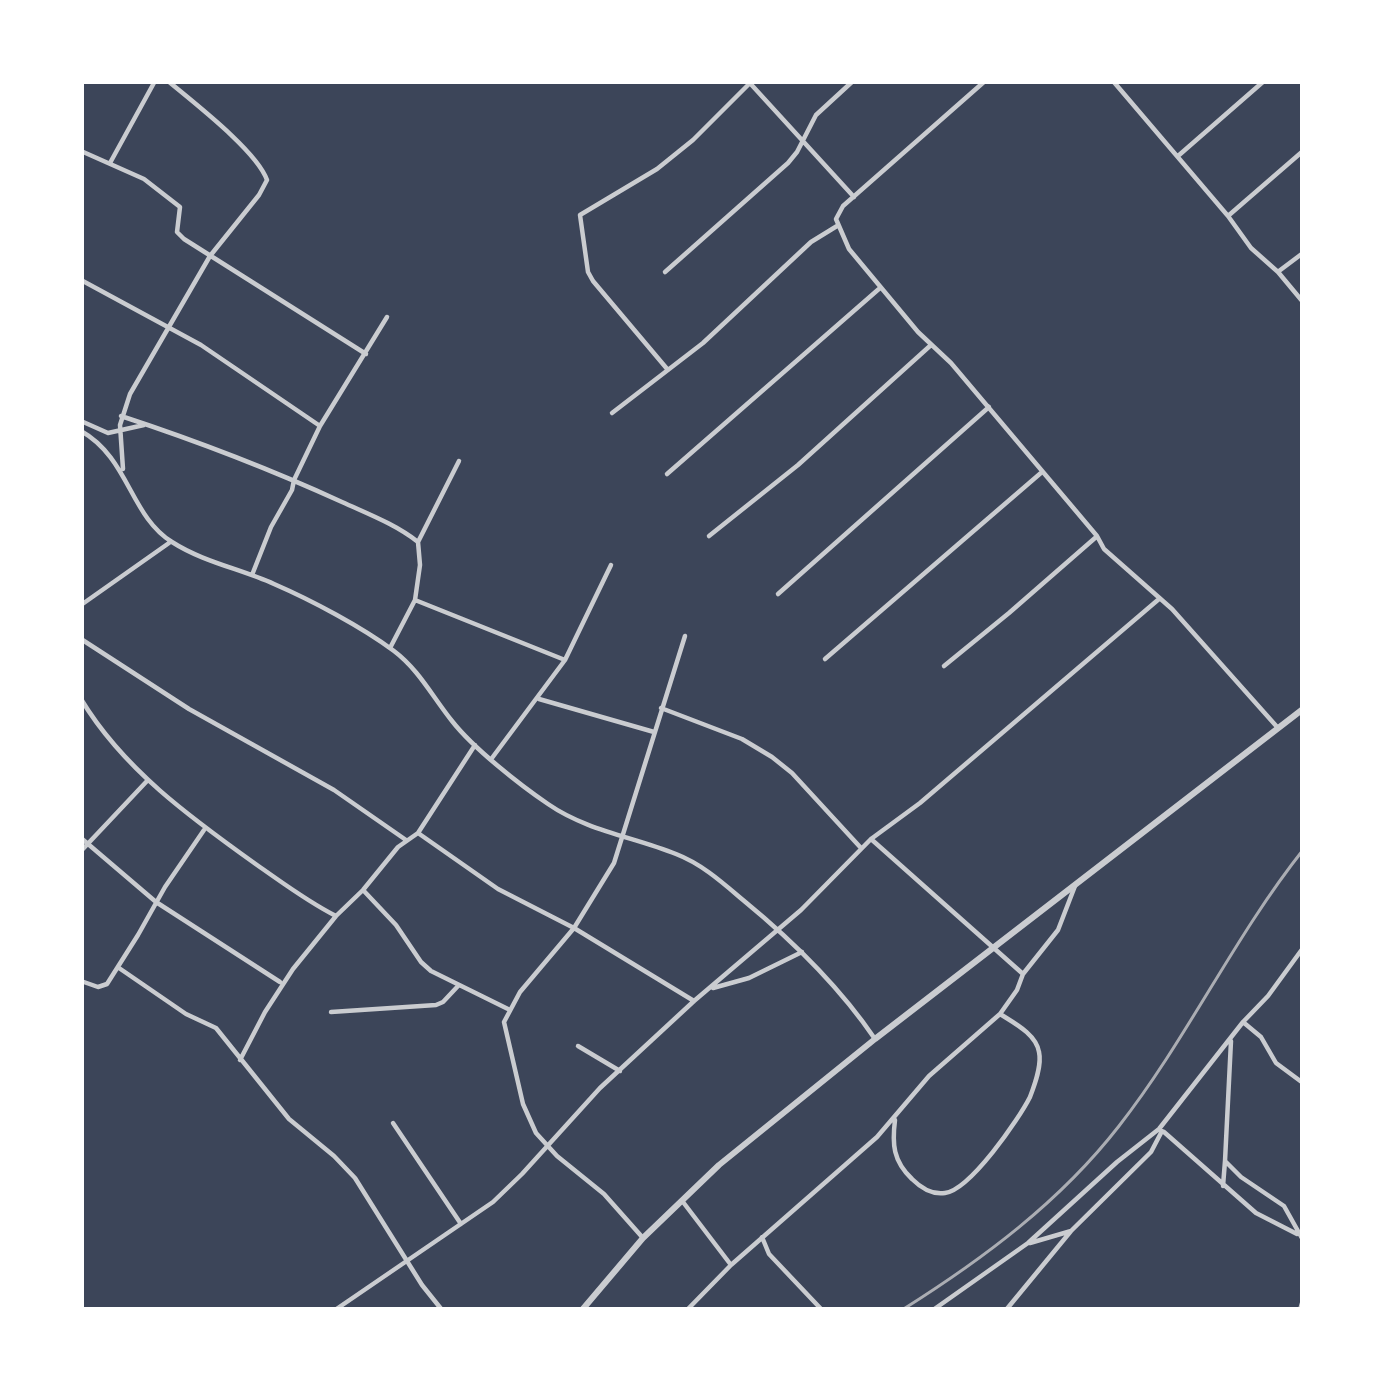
<!DOCTYPE html>
<html>
<head>
<meta charset="utf-8">
<style>
	body { margin:0 }
	#map { position:relative; width:1384px; height:1391px; overflow:hidden; background:#2d3142; font-family:"Sofia Sans Condensed",sans-serif }
	canvas { display:block }
	.frame { position:absolute; inset:0; border:84px solid #fff; pointer-events:none }
</style>
</head>
<body>
<div id="map">
<canvas width="1384" height="1391"></canvas>
<div class="frame"></div>
</div>
<script>
const g = document.querySelector('canvas').getContext('2d');
g.lineJoin = 'round';
function paint(path, color) {
  g.fillStyle = color;
  g.fill(path, 'evenodd');
}
function stroke(path, color, width, dash) {
  g.strokeStyle = color;
  g.lineWidth = width;
  g.lineCap = dash ? 'butt' : 'round';
  g.setLineDash(dash || []);
  g.stroke(path);
}
paint(new Path2D(`
	M81,81H1303V1310H81Z`), '#3c4559');
stroke(new Path2D(`
	M748,81L854,197
	M985,81L843,206L836,219L849,249L918,332L951,363L1097,536L1104,549L1172,609L1278,728
	M1113,81L1228,216L1251,248L1278,272L1303,302
	M81,151L144,179L180,207L177,232L184,239L366,354
	M1178,156L1264,81
	M110,163L155,81
	M1228,216L1303,151
	M1279,271L1303,253
	M665,272L788,163L797,152L816,115L853,81
	M81,280L201,345L320,426
	M668,370L593,281L588,272L580,215L657,169L693,140L752,81
	M612,413L703,343L811,242L837,226
	M121,416C197,441 270,469 342,502C368,514 395,524 418,542
	M81,421L108,433L144,425
	M81,431C129,458 130,516 172,542C203,562 241,569 274,584C311,600 362,627 394,651C419,670 432,696 452,721C473,748 520,785 548,804C587,831 634,837 676,854C702,864 723,883 743,900C793,941 839,986 875,1039
	M123,469L120,425L130,394L210,256L259,195L267,180C257,151 193,102 168,81
	M667,474L880,288
	M709,536L798,465L931,345
	M252,575L271,527L292,490L294,480L320,426L387,317
	M778,594L989,407
	M415,600L565,660
	M81,605L169,543
	M81,639L189,709L334,790L406,840
	M390,648L415,600L420,565L418,542L459,461
	M825,659L1042,472
	M944,666L1009,613L1095,538
	M81,699C123,769 191,818 257,865C283,883 308,902 336,916
	M539,699L654,732
	M661,708L742,739L772,757L792,773L861,848
	M492,758L565,660L611,565
	M418,833L498,889L574,928L694,1001
	M81,838L156,902L280,982
	M871,839L1023,974
	M81,851L147,781
	M363,890L396,925L421,962L431,971L508,1009
	M119,968L186,1014L216,1028L289,1119L334,1156L355,1178L422,1285L442,1310
	M81,981L98,987L107,984L138,935L165,887L204,830
	M713,988L749,978L802,952
	M331,1012L436,1005L443,1002L458,986
	M1243,1022L1261,1037L1276,1063L1303,1083
	M1231,1041L1225,1161L1241,1177L1284,1206L1303,1240
	M578,1046L620,1071
	M240,1060L265,1012L293,969L336,916L363,890L398,847L418,833L475,745
	M895,1120C892,1144 893,1161 912,1179C920,1187 932,1195 945,1193C970,1190 1019,1119 1030,1097C1035,1084 1042,1065 1039,1052C1036,1034 1014,1023 1000,1014
	M393,1123L461,1224
	M1164,1132L1256,1213L1297,1234
	M1223,1186L1225,1161
	M683,1202L731,1265
	M762,1237L769,1254L822,1310
	M643,1238L604,1194L557,1156L536,1133L523,1104L504,1022L520,992L574,928L614,863L685,636
	M1030,1243L1071,1231
	M335,1310L493,1202L522,1174L600,1088L694,1001L801,910L871,839L920,803L1159,599
	M687,1310L731,1265L877,1137L929,1076L1000,1014L1017,990L1023,974L1058,930L1075,886
	M933,1310L1028,1243L1117,1162L1159,1129L1243,1022L1268,996L1303,948
	M1006,1310L1071,1231L1151,1152L1162,1131
	M1300,1310L1303,1300`), '#caccd0', 4.5);
stroke(new Path2D(`
	M582,1310L643,1238L719,1165L875,1039L1303,709`), '#caccd0', 6);
stroke(new Path2D(`
	M902,1310C983,1259 1060,1202 1119,1126C1187,1039 1234,937 1303,850`), '#abadb3', 3);
</script>
</body>
</html>
